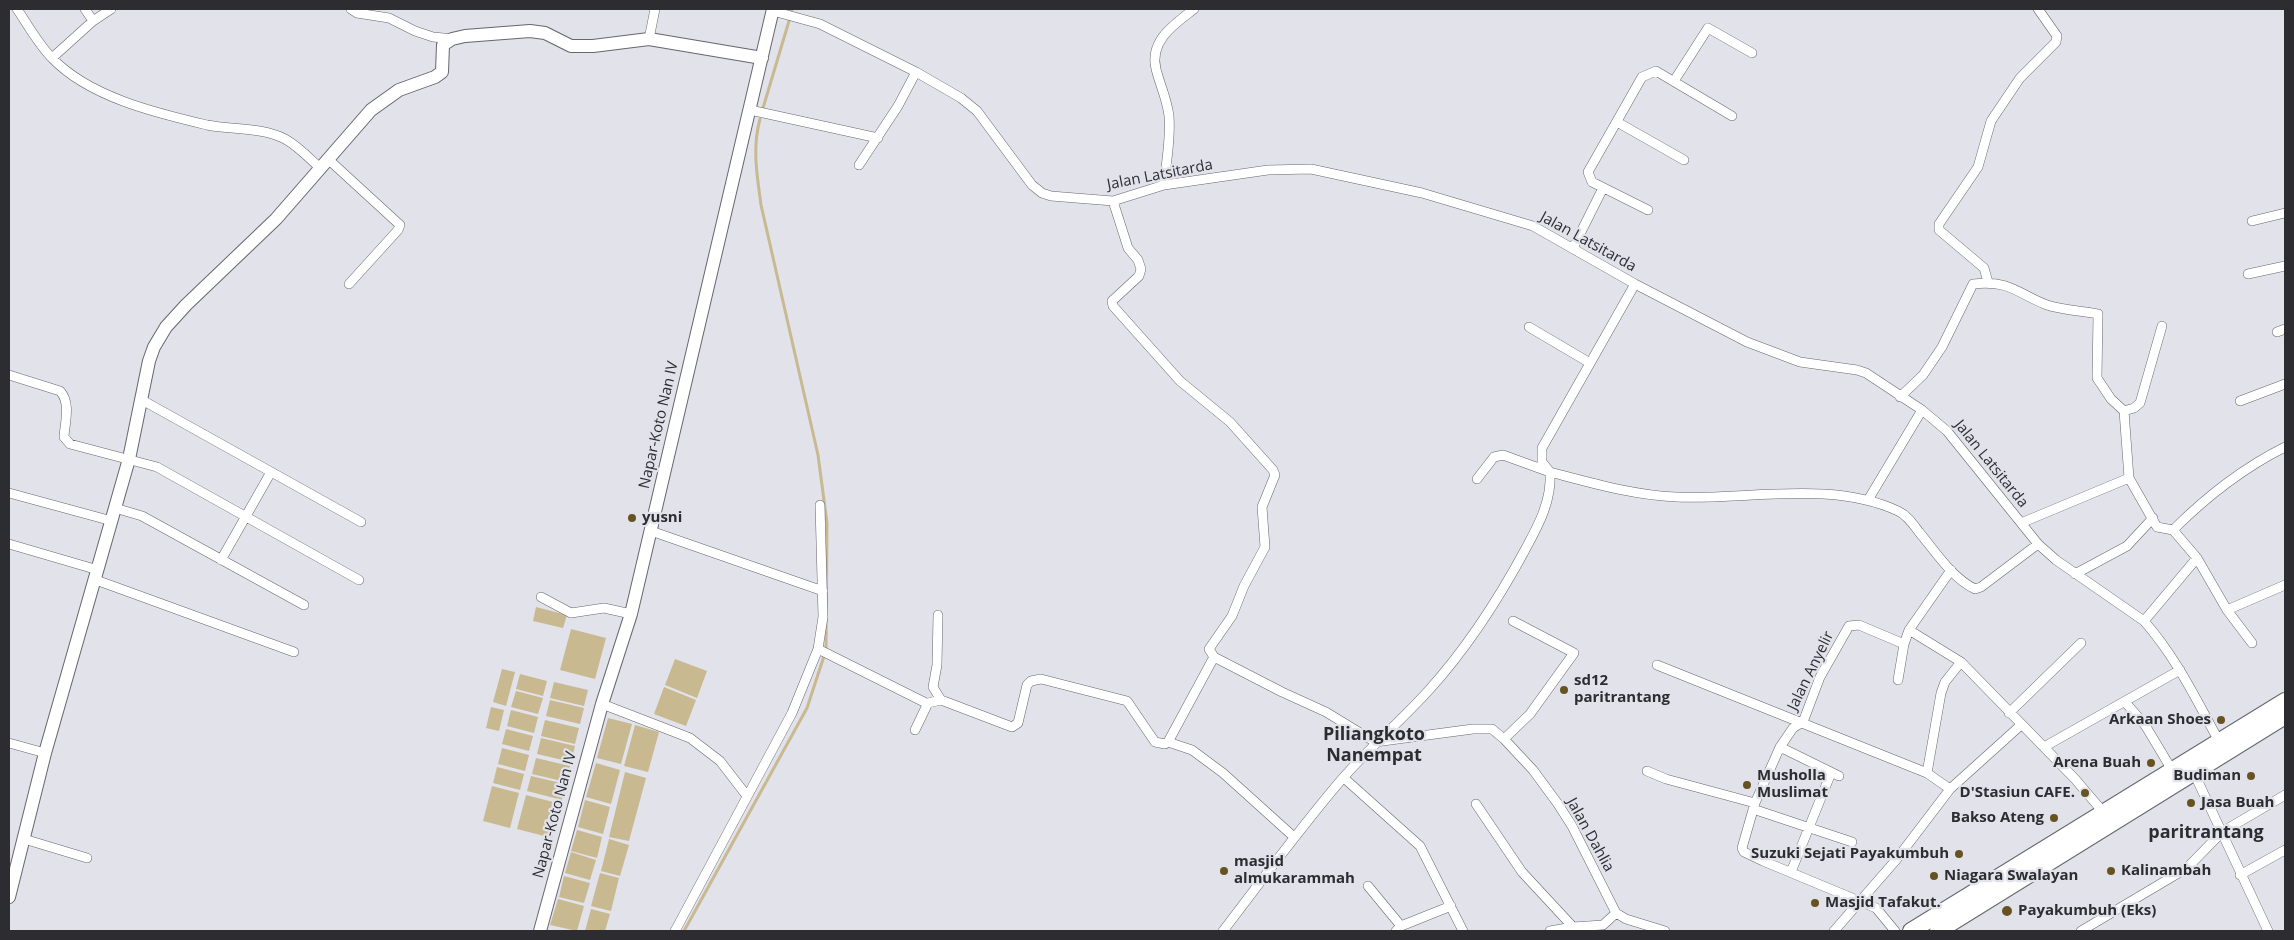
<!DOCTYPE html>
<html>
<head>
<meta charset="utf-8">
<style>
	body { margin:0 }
	#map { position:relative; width:2294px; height:940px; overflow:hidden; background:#e1e2ea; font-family:"Open Sans",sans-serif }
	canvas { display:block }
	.frame { position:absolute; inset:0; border:10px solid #2d2d31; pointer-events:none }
</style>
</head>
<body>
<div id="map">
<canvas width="2294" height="940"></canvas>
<div class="frame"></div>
</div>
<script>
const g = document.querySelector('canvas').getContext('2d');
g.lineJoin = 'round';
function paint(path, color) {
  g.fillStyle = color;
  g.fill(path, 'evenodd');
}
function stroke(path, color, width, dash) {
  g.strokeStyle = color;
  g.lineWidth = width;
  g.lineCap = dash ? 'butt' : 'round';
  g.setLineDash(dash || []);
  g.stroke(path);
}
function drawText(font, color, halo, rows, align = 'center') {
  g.font = font + ' "Open Sans",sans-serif';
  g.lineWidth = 4.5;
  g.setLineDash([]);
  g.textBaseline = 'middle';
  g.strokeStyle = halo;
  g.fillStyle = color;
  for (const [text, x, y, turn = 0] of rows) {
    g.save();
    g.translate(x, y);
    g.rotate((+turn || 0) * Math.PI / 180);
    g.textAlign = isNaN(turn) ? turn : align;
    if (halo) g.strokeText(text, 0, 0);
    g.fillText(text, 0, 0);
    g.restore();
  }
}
paint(new Path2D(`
	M536,607L567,615L563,628L533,621Z
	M571,629L606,638L595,679L560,670Z
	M675,659L707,671L697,698L665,685Z
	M502,669L515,672L506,706L493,702Z
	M520,674L547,681L543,696L516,689Z
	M554,682L588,690L584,706L550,698Z
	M664,687L696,700L686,726L654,714Z
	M516,691L543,698L538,714L511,707Z
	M550,700L584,708L580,724L546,716Z
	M491,707L504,710L499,731L486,728Z
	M511,710L538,717L534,733L507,726Z
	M608,718L632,724L621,764L597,758Z
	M545,720L579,728L575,744L541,736Z
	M635,725L659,732L648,772L624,766Z
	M506,729L533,736L529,751L502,744Z
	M541,738L575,746L571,762L537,754Z
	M502,748L529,755L525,771L498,764Z
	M536,758L570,766L566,782L532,774Z
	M596,763L620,770L611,804L586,797Z
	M497,767L524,774L520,790L493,783Z
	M625,772L646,778L629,841L609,837Z
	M531,776L565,784L562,800L527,791Z
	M492,786L519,793L510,828L483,821Z
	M526,795L561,804L552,838L517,829Z
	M585,800L610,807L603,834L578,827Z
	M577,830L602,837L597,858L571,851Z
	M609,839L629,845L620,876L601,871Z
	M571,852L596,860L590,880L565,873Z
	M600,873L619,878L611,911L591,906Z
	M564,876L590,883L584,903L559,897Z
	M558,899L584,906L577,931L550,925Z
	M591,909L610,914L605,931H585Z`), '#c9b991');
stroke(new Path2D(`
	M791,11L792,9
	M763,108L789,21
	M684,931L807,708L826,650L827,523L818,455L761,205C757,175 752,148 760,119`), '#c9b991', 3);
const street = new Path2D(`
	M17,9C28,25 38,44 52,58C89,97 156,113 207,125C232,130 262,127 285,139C298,146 309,158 320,168
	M85,9L93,21
	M351,9L357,13L389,18L415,31L433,37L454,39
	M773,11L820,24L916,72L961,98L977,111L1032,185L1042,193L1051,196L1113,201L1164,185L1268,170L1311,169L1422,193L1533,226L1635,284L1747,342L1800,362L1857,370L1866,373L1922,410L1947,431L2038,544L2056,560L2144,621C2176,657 2197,701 2220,743
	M649,39L655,9
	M52,58L93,21L111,9
	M1674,81L1708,28L1752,53
	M750,110L878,138
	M1617,122L1684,160
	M328,159L400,225L398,230L349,284
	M859,165L898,106L916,72
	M1164,185C1166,163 1171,139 1169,116C1167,99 1160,85 1156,69C1149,40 1175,24 1194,9
	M1113,201L1128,248L1138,260L1141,269L1139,276L1112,301L1113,306L1180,381L1230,422L1273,470L1275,475L1262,507L1265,547L1244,586L1232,616L1209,649L1214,657L1282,692L1326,712L1375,742L1473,729H1492L1504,739L1533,770L1558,804L1572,826L1616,913L1626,919L1665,931
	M1648,210L1592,182L1588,172L1642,77L1656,71L1732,116
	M2252,221L2285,213
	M1573,248L1603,188
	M2248,274L2285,266
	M1988,282L1984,268L1939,230V224L1978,167L1991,121L2020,78L2056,42L2057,36L2038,9
	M1529,327L1590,363
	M2277,332L2285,329
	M9,375L60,391C71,403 65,422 64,437L70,444L157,467L359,580
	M1900,397L1923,375L1942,347L1973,284C2011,280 2016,293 2047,305C2062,310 2082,311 2098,314L2097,378L2111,399L2124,411L2129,478L2157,527L2173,530C2206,497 2243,468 2285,447
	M142,400L361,522
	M2240,401L2285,384
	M2124,411L2134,408L2140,403L2162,326
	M1550,472C1592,483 1633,495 1676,497C1747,500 1831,480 1898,511C1907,515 1913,524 1919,532C1935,551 1952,578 1975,589L1981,587L2038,544
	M1477,479L1494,457L1503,455L1547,471
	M9,493L112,521
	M1868,500L1922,410
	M115,508L142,516L304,605
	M2021,523L2129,478
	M2173,530L2197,558L2227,610L2285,585
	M651,531L823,591
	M9,544L98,570
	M221,560L271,472
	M2075,574L2127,546L2153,518
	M96,580L294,652
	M541,597L571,613L604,608L631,614
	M2227,610L2252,643
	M2144,621L2197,558
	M1909,630L1951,570
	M818,649L928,704
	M1657,665L1927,773L1950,789
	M1898,680L1904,644
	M941,700L1012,727L1018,723L1027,685L1031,681L1041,679L1127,701L1155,742L1165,744L1168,742L1214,657
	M2125,702L2145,725L2172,770
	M602,704L690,738L720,761L747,796
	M2009,713L2081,643
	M915,730L928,703L941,700L933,687L937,665L938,615
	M1504,739L1530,714L1574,653L1513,621
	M1168,742L1192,750L1223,773L1294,837
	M9,743L45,753
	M1780,747L1839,776
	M2044,747L2180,670
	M1647,771L1666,779L1755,803
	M2193,771L2268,931
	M1927,773L1941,693L1945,682L1961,662
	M1344,778L1420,846L1463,931
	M1476,804L1522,872L1573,927
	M1753,809L1852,842
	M24,839L87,858
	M1791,872L1831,773
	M2240,875L2285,850
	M1368,886L1401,926
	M675,931L792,713L818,649L823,617L820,505
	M1223,931C1262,880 1300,828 1342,779C1369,748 1401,721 1429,690C1467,648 1498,600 1525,550C1538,526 1552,501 1550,472L1542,462V448L1635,284
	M1396,931L1401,926L1451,906
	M1550,931L1573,927L1603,925L1616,913
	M1834,931L1896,860L1950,789L2021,725
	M1895,931L1876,908L1763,861L1744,852L1742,848L1755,803L1780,747L1793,728L1803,722L1820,677L1849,626L1859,625L1904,644L1909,630L1961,662L2075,779L2104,813
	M2081,931L2187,868L2222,832L2285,795`);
const secondary = new Path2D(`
	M9,897L45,753L129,459L149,361L154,347L166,327L186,305L276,219L371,110L399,90L435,77L442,72L443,45L452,39L465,36L530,31L545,33L571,46H593L649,39L762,58
	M540,931L602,704L631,614L773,9`);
const highway = new Path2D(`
	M1911,931L2285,701
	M1938,931L2285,716`);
stroke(street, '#66666e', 10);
stroke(secondary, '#66666e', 14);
stroke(highway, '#66666e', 18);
stroke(street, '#fff', 9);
stroke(secondary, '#fff', 12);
stroke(highway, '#fff', 16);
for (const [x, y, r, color] of [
	[632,518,5,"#665321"],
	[1564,690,5,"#665321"],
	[2221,720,5,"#665321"],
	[2151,763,5,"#665321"],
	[2251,776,5,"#665321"],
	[1747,785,5,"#665321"],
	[2085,793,5,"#665321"],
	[2191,803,5,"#665321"],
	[2054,818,5,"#665321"],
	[1959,854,5,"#665321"],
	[1224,871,5,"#665321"],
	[2111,871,5,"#665321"],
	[1934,876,5,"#665321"],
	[1815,903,5,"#665321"],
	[2007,911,6,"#665321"]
]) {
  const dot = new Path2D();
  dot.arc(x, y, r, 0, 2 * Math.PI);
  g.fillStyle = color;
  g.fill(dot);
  stroke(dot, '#e1e2ea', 2);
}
drawText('15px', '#2d2d31', '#e1e2ea', [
	["Jalan Latsitarda",1160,175,-11],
	["Jalan Latsitarda",1588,242,29],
	["Napar-Koto Nan IV",659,425,-77],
	["Jalan Latsitarda",1991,464,51],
	["Jalan Anyelir",1811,671,-64],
	["Napar-Koto Nan IV",555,815,-75],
	["Jalan Dahlia",1590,835,61]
]);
drawText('bold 15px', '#2d2d31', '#e1e2ea', [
	["yusni",642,518],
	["sd12",1574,681],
	["paritrantang",1574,698],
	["Arkaan Shoes",2211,720,"right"],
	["Arena Buah",2141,763,"right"],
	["Musholla",1757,776],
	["Muslimat",1757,793],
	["Budiman",2241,776,"right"],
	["D'Stasiun CAFE.",2075,793,"right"],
	["Jasa Buah",2201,803],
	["Bakso Ateng",2044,818,"right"],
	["Suzuki Sejati Payakumbuh",1949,854,"right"],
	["masjid",1234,862],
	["almukarammah",1234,879],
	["Kalinambah",2121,871],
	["Niagara Swalayan",1944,876],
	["Masjid Tafakut.",1825,903],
	["Payakumbuh (Eks)",2018,911]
], 'left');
drawText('bold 18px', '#2d2d31', '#e1e2ea', [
	["Piliangkoto",1374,735],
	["Nanempat",1374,756],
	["paritrantang",2206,833]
]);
</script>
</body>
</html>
